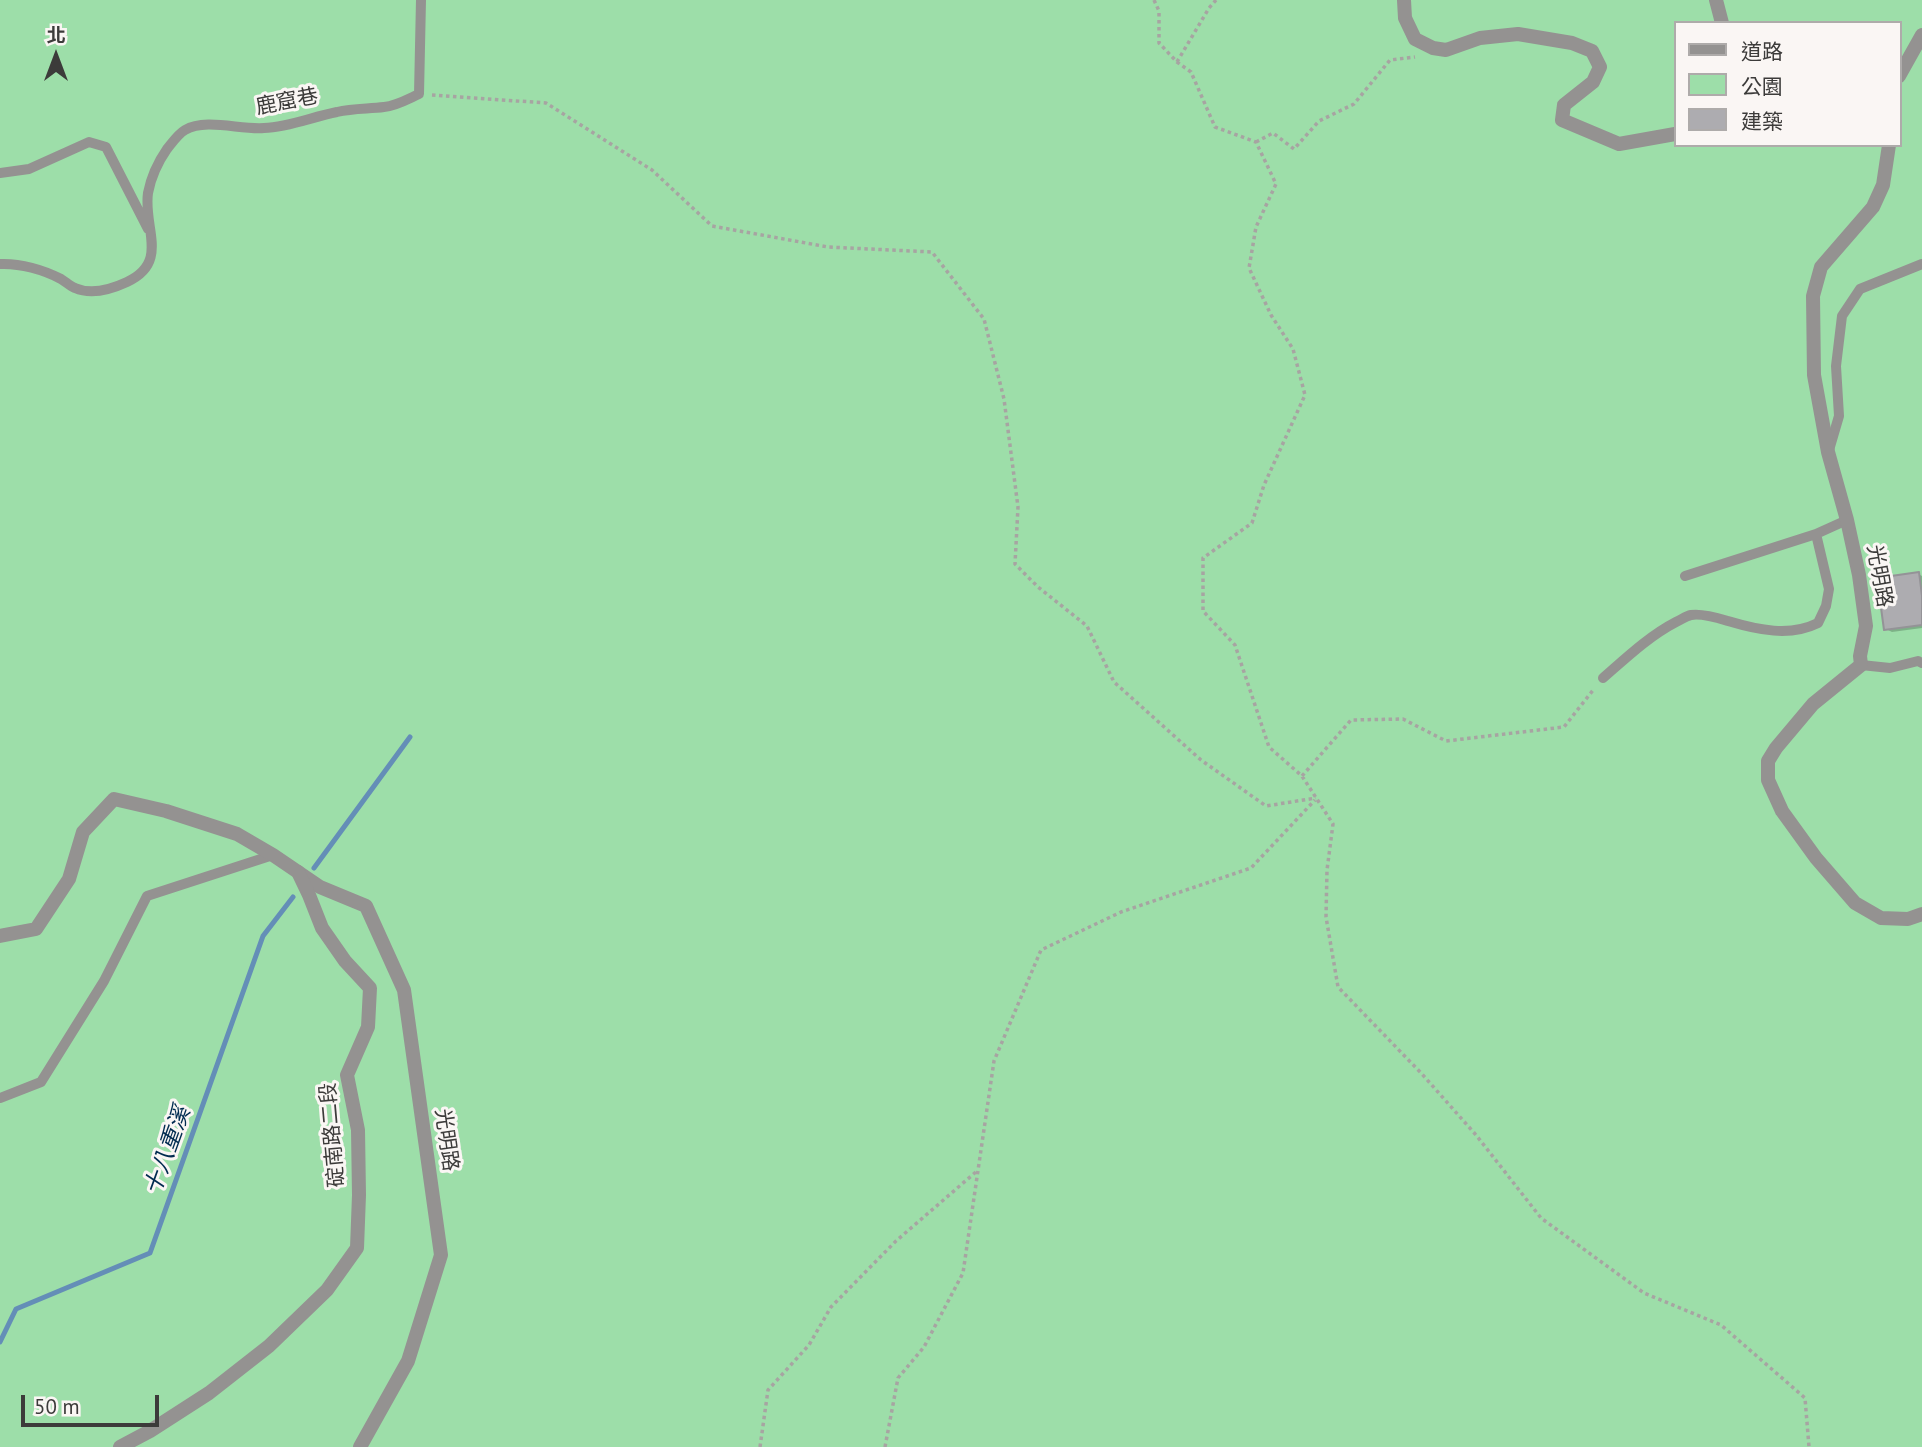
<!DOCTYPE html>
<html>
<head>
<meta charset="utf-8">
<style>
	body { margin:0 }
	#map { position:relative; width:1922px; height:1447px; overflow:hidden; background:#ede9e6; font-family:"PT Sans","Noto Sans TC",sans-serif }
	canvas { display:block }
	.legend { position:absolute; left:1674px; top:21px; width:228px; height:126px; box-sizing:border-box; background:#faf6f4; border:2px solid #aeabaa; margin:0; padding:9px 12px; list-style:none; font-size:21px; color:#3c3b3a }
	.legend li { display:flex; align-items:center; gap:14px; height:35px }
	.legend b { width:35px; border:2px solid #aeabaa }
	.north { position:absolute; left:21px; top:21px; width:70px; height:70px; -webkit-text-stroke:5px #faf6f4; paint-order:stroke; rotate:0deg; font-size:19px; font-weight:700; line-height:28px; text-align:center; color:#3c3b3a }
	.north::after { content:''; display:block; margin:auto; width:24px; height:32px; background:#3c3b3a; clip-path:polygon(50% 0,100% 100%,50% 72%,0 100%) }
	.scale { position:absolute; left:21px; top:1395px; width:138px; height:32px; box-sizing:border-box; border:4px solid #3c3b3a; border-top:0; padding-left:9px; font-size:21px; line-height:24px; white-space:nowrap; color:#3c3b3a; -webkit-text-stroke:5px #faf6f4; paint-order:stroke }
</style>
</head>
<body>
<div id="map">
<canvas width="1922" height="1447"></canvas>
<ul class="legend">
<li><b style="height:9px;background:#949291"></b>道路</li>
<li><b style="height:19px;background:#9ddea9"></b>公園</li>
<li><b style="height:19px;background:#adacb0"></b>建築</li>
</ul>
<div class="north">北</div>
<div class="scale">50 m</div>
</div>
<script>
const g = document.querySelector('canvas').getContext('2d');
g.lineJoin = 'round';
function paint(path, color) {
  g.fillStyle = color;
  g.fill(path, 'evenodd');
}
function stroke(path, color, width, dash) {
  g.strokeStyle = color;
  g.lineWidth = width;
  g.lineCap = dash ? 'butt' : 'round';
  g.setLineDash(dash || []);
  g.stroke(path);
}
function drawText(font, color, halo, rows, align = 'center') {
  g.font = font + ' "PT Sans","Noto Sans TC",sans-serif';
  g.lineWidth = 6;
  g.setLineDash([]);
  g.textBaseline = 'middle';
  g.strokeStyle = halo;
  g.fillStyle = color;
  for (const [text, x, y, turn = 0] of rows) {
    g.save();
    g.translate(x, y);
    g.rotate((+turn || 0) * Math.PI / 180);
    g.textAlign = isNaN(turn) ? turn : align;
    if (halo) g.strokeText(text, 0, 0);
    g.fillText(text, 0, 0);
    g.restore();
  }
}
paint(new Path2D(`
	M0,0H1922V1447H0ZM1675,23H1899V145H1675Z`), '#9ddea9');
paint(new Path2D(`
	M1918,574L1922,576V628L1892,632L1886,629Z`), '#0003');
stroke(new Path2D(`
	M314,868L410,737
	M0,1342L16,1309L150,1253L263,936L293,897`), '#648eb7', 5);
const building = new Path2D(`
	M1919,572L1922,596V625L1884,630L1877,578Z`);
paint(building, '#adacb0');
stroke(building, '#949397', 2);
stroke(new Path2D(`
	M1154,0L1159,11V43L1177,62L1191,72L1215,127L1256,142L1276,184L1256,227L1249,268L1271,315L1293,349L1305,395L1264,485L1252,523L1203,558V611L1235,645L1269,747L1302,776L1333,824L1327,870L1326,917L1338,987L1422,1074L1476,1135L1541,1218L1644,1293L1721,1325L1805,1398L1809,1447
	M1177,62L1209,8L1216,0
	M432,95L546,103L652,170L712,226L828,247L932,252L984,319L1004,399L1018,507L1015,564L1038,587L1087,626L1114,682L1201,760L1266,806L1316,798
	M1256,142L1273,133L1294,149L1319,121L1354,104L1390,60L1415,57
	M1302,776L1351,720L1403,719L1446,741L1564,727L1594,689
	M760,1447L768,1390L809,1345L831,1307L896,1241L977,1171
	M885,1447L898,1378L924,1347L963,1273L994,1061L1041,950L1121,912L1251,868L1315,800`), '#a7a4a2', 3.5, [3.5, 3.5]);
stroke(new Path2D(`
	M0,173L29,169L89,142L106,147L148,229
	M0,264C20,263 44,270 61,279C66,282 70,286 75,288C91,295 112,289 127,282C170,262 143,228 148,193C151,177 158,162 167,149C172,143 178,134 185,130C206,118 240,130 264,128C289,127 312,117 337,112C353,108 368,109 384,107C396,106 408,99 419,94L421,0
	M1829,450L1839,416L1836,366L1842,316L1860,289L1922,264
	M1685,576L1816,534
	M1861,665L1890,668L1918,661L1922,663
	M1603,678C1626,658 1649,636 1676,622C1681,620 1686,616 1691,615C1702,613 1718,618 1728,621C1758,630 1790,637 1818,623L1826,606L1829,589L1816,534L1847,520
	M0,1098L41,1082L104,981L147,896L273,855`), '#949291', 10);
stroke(new Path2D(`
	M1404,0L1405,18L1415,39L1433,48L1446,50L1480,38L1518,34L1572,43L1592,51L1600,67L1593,82L1564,105L1562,120L1619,144L1675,134
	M1716,0L1722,23
	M1899,76L1922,35
	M1889,145L1883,185L1873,207L1821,267L1813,296L1814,375L1828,452L1847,520L1859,575L1866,626L1860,656L1861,665L1813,704L1776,748L1768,761V780L1782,811L1816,858L1855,903L1881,918L1908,919L1922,914
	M298,872L320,887L366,906L404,990L441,1255L408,1361L360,1447`), '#949291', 14);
stroke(new Path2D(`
	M0,936L36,929L69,879L83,832L114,799L166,811L237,834L273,855L298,872L309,895L322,928L345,961L370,988L368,1027L347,1075L358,1130L359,1195L357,1248L327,1290L269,1346L209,1393L150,1431L120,1447`), '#949291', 14);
drawText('21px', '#3c3b3a', '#faf6f4', [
	["鹿窟巷",287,102,-11],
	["光明路",1879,576,80],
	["碇南路二段",333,1135,-95],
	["光明路",446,1140,82]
]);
drawText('italic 23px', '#002b50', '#faf6f4', [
	["十八重溪",168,1151,-70]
]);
</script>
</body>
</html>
